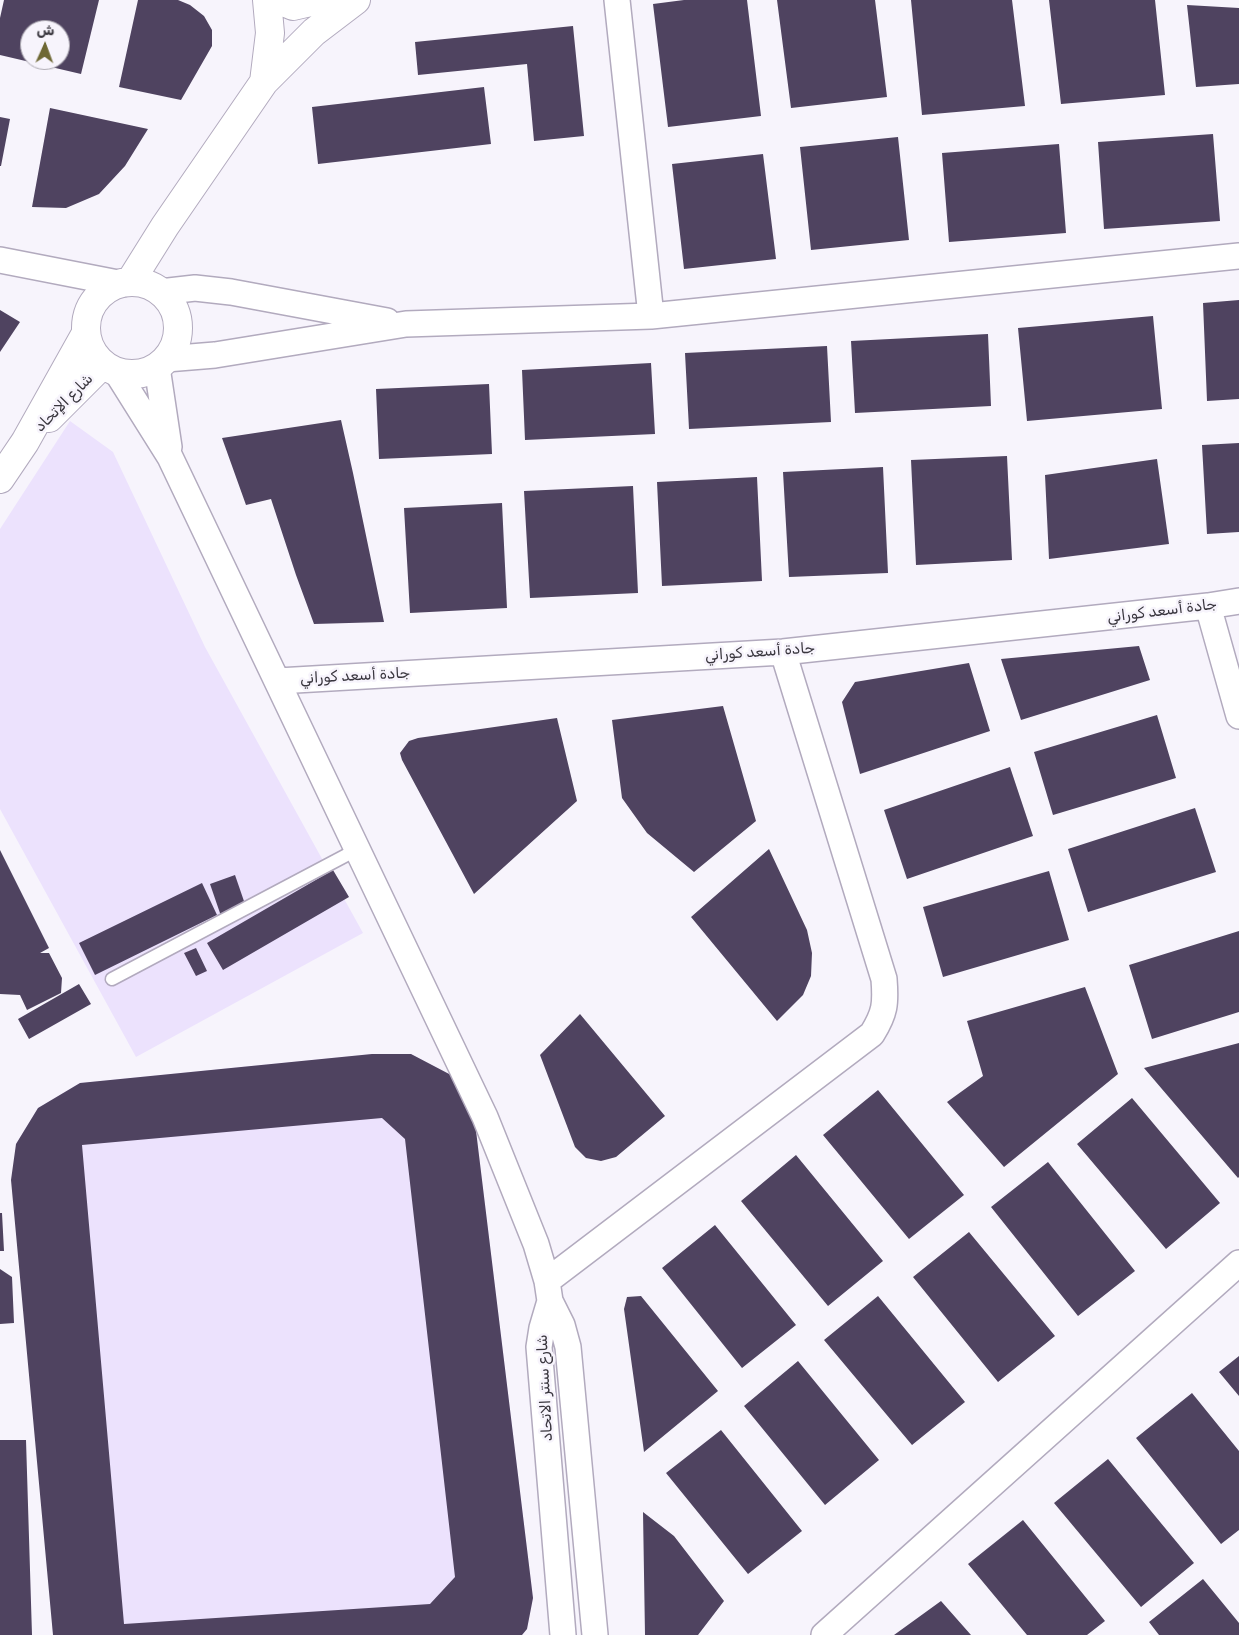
<!DOCTYPE html>
<html>
<head>
<meta charset="utf-8">
<style>
	body { margin:0 }
	#map { position:relative; width:1239px; height:1635px; overflow:hidden; background:#f7f4fc; font-family:Rubik,Cairo,sans-serif }
	canvas { display:block }
	.north { position:absolute; left:20px; top:20px; width:50px; height:50px; box-sizing:border-box; background:#f7f4fc; border:1px solid #aba8b0; border-radius:50%; rotate:2deg; font-size:14px; font-weight:700; line-height:20px; text-align:center; color:#39363e }
	.north::after { content:''; display:block; margin:auto; width:18px; height:22px; background:#6e6834; clip-path:polygon(50% 0,100% 100%,50% 72%,0 100%) }
</style>
</head>
<body>
<div id="map">
<canvas width="1239" height="1635"></canvas>
<div class="north">ش</div>
</div>
<script>
const g = document.querySelector('canvas').getContext('2d');
g.lineJoin = 'round';
function paint(path, color) {
  g.fillStyle = color;
  g.fill(path, 'evenodd');
}
function stroke(path, color, width, dash) {
  g.strokeStyle = color;
  g.lineWidth = width;
  g.lineCap = dash ? 'butt' : 'round';
  g.setLineDash(dash || []);
  g.stroke(path);
}
function drawText(font, color, halo, rows, align = 'center') {
  g.font = font + ' Rubik,Cairo,sans-serif';
  g.lineWidth = 5;
  g.setLineDash([]);
  g.textBaseline = 'middle';
  g.strokeStyle = halo;
  g.fillStyle = color;
  for (const [text, x, y, turn = 0] of rows) {
    g.save();
    g.translate(x, y);
    g.rotate((+turn || 0) * Math.PI / 180);
    g.textAlign = isNaN(turn) ? turn : align;
    if (halo) g.strokeText(text, 0, 0);
    g.fillText(text, 0, 0);
    g.restore();
  }
}
paint(new Path2D(`
	M70,421L113,452L205,647L363,933L136,1057L0,809V529Z
	M372,1054H411L451,1075L472,1098L533,1598L527,1629L522,1635H53L16,1144L38,1108L80,1083Z`), '#ece2fd');
paint(new Path2D(`
	M4,0H99L81,74L0,55V18ZM30,30H60V60H30Z
	M138,0H178L190,5L204,16L212,30V46L181,100L119,87Z
	M684,0H747L761,116L668,127L653,4Z
	M777,0H875L887,97L791,108Z
	M911,0H1012L1025,106L922,115Z
	M1049,0H1155L1165,95L1061,104Z
	M1187,5L1239,8V84L1196,87Z
	M573,26L584,136L534,141L527,64L418,75L415,42Z
	M484,87L491,144L318,164L312,107Z
	M50,108L148,129L125,166L99,194L66,208L32,207Z
	M0,117L10,119L1,166H0Z
	M1213,134L1220,221L1104,229L1098,142Z
	M898,137L909,240L811,250L800,147Z
	M1059,144L1066,233L949,242L942,153Z
	M763,154L776,259L684,269L672,164Z
	M1239,300V399L1207,401L1203,303Z
	M0,310L20,322L0,352Z
	M1153,316L1162,409L1027,421L1018,328Z
	M988,334L991,406L855,413L851,341Z
	M827,346L831,422L689,429L685,353Z
	M651,363L655,434L525,440L522,370Z
	M489,384L492,454L379,459L376,389Z
	M341,420L353,473L384,622L314,624L296,575L271,499L246,505L222,438Z
	M1239,443V532L1207,534L1202,445Z
	M1007,456L1012,560L916,565L911,460Z
	M1157,459L1169,544L1049,559L1045,475Z
	M883,467L888,573L789,577L783,472Z
	M757,477L762,581L662,586L657,482Z
	M633,486L638,593L530,598L524,491Z
	M502,503L507,608L410,613L404,508Z
	M1139,646L1150,680L1021,720L1001,659Z
	M969,663L990,731L860,774L842,702L855,682Z
	M723,706L756,821L694,872L647,833L622,798L612,720Z
	M1157,715L1176,778L1053,815L1034,752Z
	M557,718L577,801L474,894L402,760L400,753L409,741L418,738Z
	M1010,767L1033,836L907,879L884,810Z
	M1195,808L1216,872L1088,912L1068,849Z
	M769,849L807,930L812,953L811,976L803,995L777,1021L691,917Z
	M0,850L49,948L40,953H49L62,978L61,993L27,1010L20,995L0,994Z
	M333,870L349,897L223,970L207,943Z
	M1049,871L1069,940L943,977L923,907Z
	M235,875L246,907L221,916L210,884Z
	M202,883L217,915L95,975L79,943Z
	M1239,931V1012L1152,1039L1129,965Z
	M196,948L207,971L196,976L184,953Z
	M79,984L91,1004L29,1039L18,1019Z
	M1085,987L1118,1074L1004,1167L947,1102L983,1076L967,1021Z
	M580,1014L665,1116L616,1157L601,1161L586,1158L575,1147L540,1055Z
	M1239,1043V1177L1238,1178L1144,1068Z
	M372,1054H411L451,1075L472,1098L533,1598L527,1629L522,1635H53L11,1180L16,1144L38,1108L80,1083ZM382,1118L405,1139L455,1577L430,1604L124,1624L82,1145Z
	M878,1090L964,1195L909,1239L823,1135Z
	M1132,1098L1220,1203L1166,1249L1077,1144Z
	M796,1155L883,1261L828,1306L741,1201Z
	M1048,1162L1135,1271L1078,1316L991,1207Z
	M0,1213H2L4,1251H0Z
	M715,1225L796,1325L742,1368L662,1268Z
	M969,1232L1055,1336L998,1382L913,1277Z
	M0,1269L12,1277L14,1323L0,1324Z
	M641,1296L718,1391L644,1452L624,1309L627,1297Z
	M878,1296L965,1402L912,1445L824,1340Z
	M1239,1356V1396L1219,1372Z
	M798,1361L879,1460L825,1505L744,1406Z
	M1192,1393L1239,1451V1530L1221,1544L1136,1438Z
	M721,1430L802,1531L748,1574L666,1473Z
	M0,1440H26L32,1635H0Z
	M1108,1459L1194,1563L1141,1607L1054,1503Z
	M643,1512L674,1536L724,1601L698,1635H645Z
	M1023,1520L1105,1621L1087,1635H1027L968,1564Z
	M1203,1579L1239,1623V1635H1159L1149,1622Z
	M941,1601L971,1635H894Z`), '#4f4360');
const service = new Path2D(`
	M112,979L358,849`);
const minor = new Path2D(`
	M617,0L651,316
	M0,260L123,284
	M160,292L195,288L231,292L387,321
	M166,359L215,355L406,324L651,316L1239,256
	M157,367L169,447
	M116,371L170,457L485,1117L536,1244L547,1281L550,1301L562,1325L568,1347L595,1635
	M1208,606L1239,716
	M278,681L783,652L1208,606L1239,601
	M547,1281L872,1034C885,1013 886,1004 884,979L783,652
	M550,1301L542,1328L539,1347L563,1635
	M824,1635L1239,1263`);
const tertiary = new Path2D(`
	M279,0L293,6L319,0
	M264,82L270,33L267,0
	M130,282L165,226L264,82L314,32L356,0
	M86 328a46 46 0 1 1 92 0a46 46 0 1 1-92 0Z
	M49,418L103,364
	M0,479L25,442L86,333`);
stroke(service, '#b2aabe', 15);
stroke(minor, '#b2aabe', 28);
stroke(tertiary, '#b2aabe', 30);
stroke(service, '#fff', 12);
stroke(minor, '#fff', 25);
stroke(tertiary, '#fff', 28);
drawText('15px', '#39363e', '#f7f4fc', [
	["شارع الإتحاد",64,403,-45],
	["جادة أسعد كوراني",1162,611,-7],
	["جادة أسعد كوراني",760,652,-4],
	["جادة أسعد كوراني",355,676,-3],
	["شارع سنتر الاتحاد",545,1388,-93]
]);
</script>
</body>
</html>
